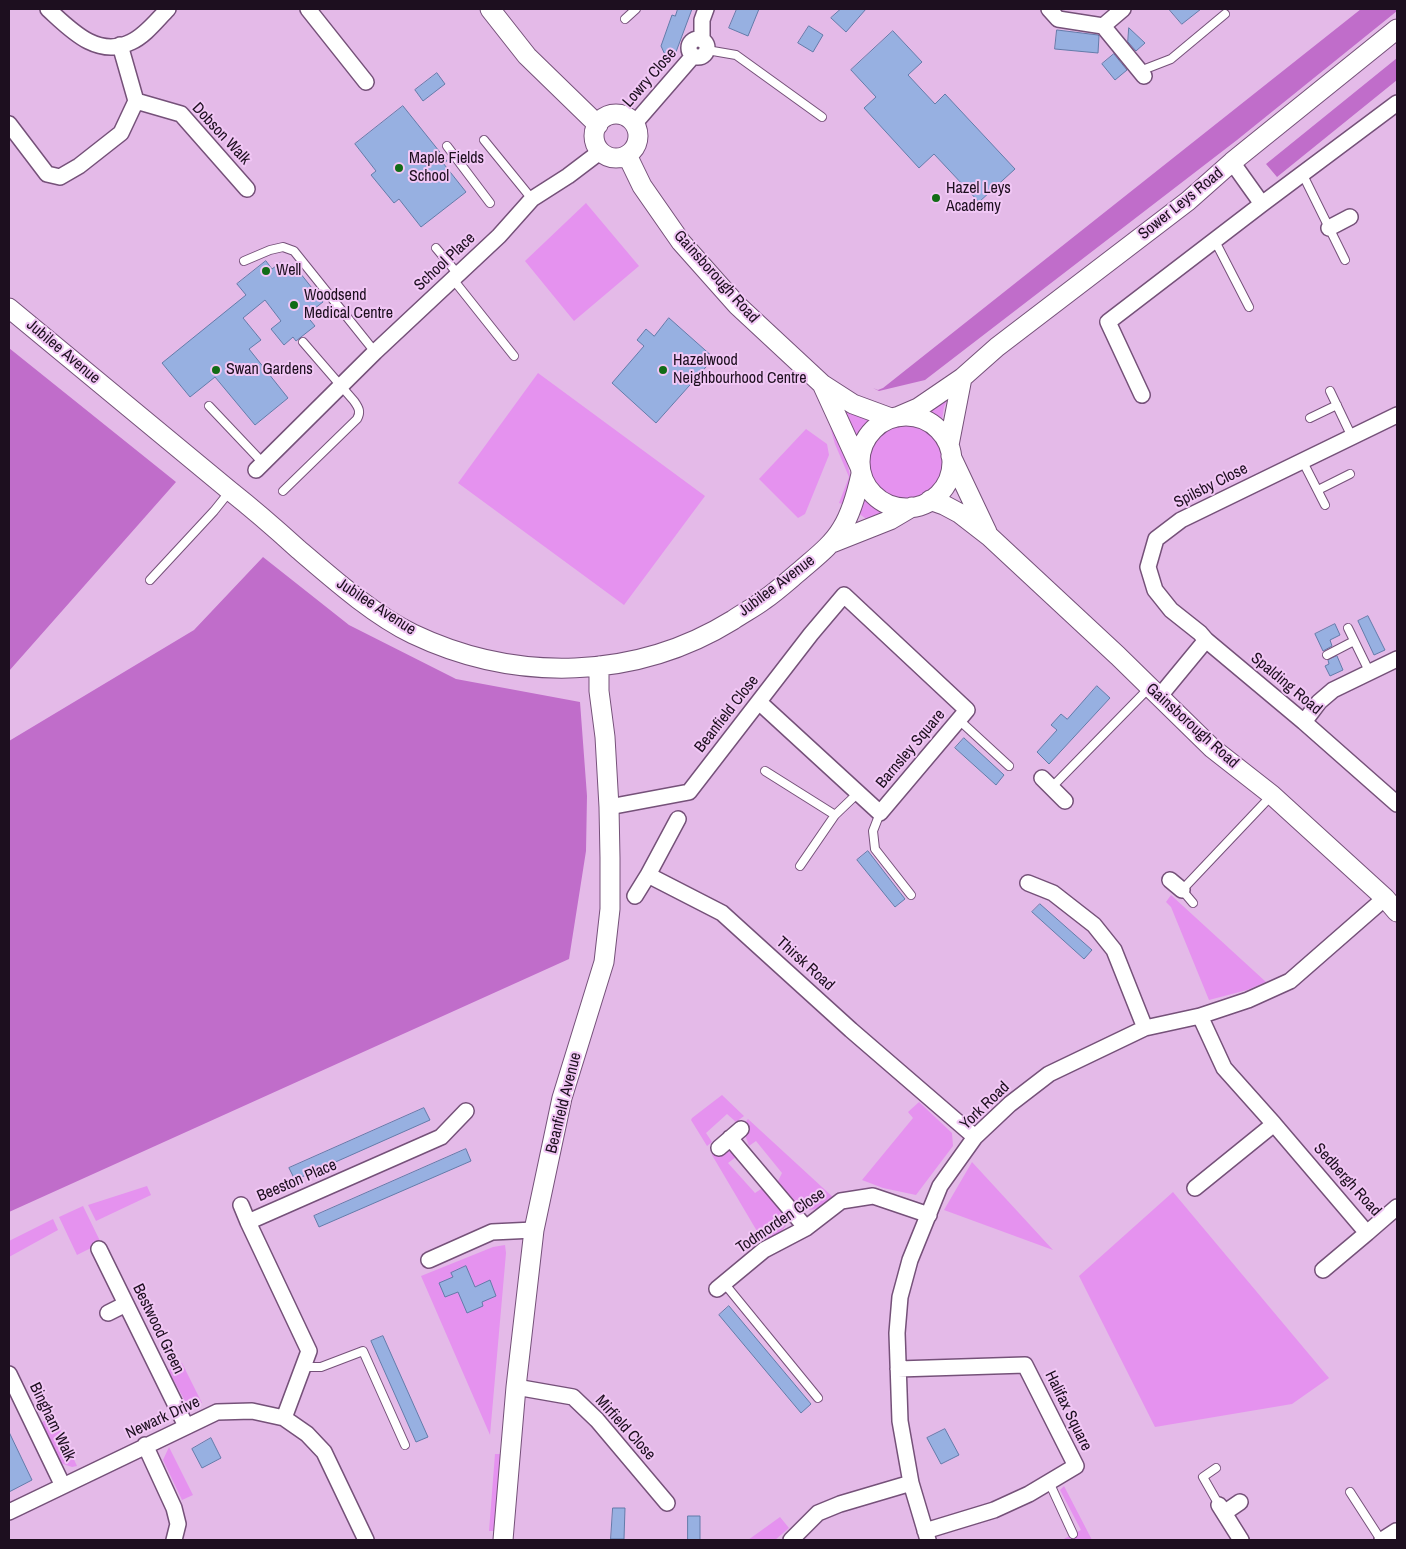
<!DOCTYPE html>
<html>
<head>
<meta charset="utf-8">
<style>
	body { margin:0 }
	#map { position:relative; width:1406px; height:1549px; overflow:hidden; background:#e4bae8; font-family:"Archivo Narrow",sans-serif }
	canvas { display:block }
	.frame { position:absolute; inset:0; border:10px solid #1d0f1f; pointer-events:none }
</style>
</head>
<body>
<div id="map">
<canvas width="1406" height="1549"></canvas>
<div class="frame"></div>
</div>
<script>
const g = document.querySelector('canvas').getContext('2d');
g.lineJoin = 'round';
function paint(path, color) {
  g.fillStyle = color;
  g.fill(path, 'evenodd');
}
function stroke(path, color, width, dash) {
  g.strokeStyle = color;
  g.lineWidth = width;
  g.lineCap = dash ? 'butt' : 'round';
  g.setLineDash(dash || []);
  g.stroke(path);
}
function drawText(font, color, halo, rows, align = 'center') {
  g.font = font + ' "Archivo Narrow",sans-serif';
  g.lineWidth = 4;
  g.setLineDash([]);
  g.textBaseline = 'middle';
  g.strokeStyle = halo;
  g.fillStyle = color;
  for (const [text, x, y, turn = 0] of rows) {
    g.save();
    g.translate(x, y);
    g.rotate((+turn || 0) * Math.PI / 180);
    g.textAlign = isNaN(turn) ? turn : align;
    if (halo) g.strokeText(text, 0, 0);
    g.fillText(text, 0, 0);
    g.restore();
  }
}
paint(new Path2D(`
	M586,203L639,266L574,321L525,261Z
	M538,373L705,496L624,605L458,483Z
	M950,394L944,407L942,420H939L925,412Z
	M850,409L873,420L864,429L855,442L842,415Z
	M831,422L847,463L851,479L845,505L839,503L849,477L835,444L829,423Z
	M868 462a38 38 0 1 1 76 0a38 38 0 1 1-76 0Z
	M806,429L827,444L829,455L805,514L798,518L759,479Z
	M864,496L878,508L886,512L868,523L865,518L858,513Z
	M1171,895L1266,982L1247,990L1209,1000L1171,907L1166,902Z
	M722,1095L744,1116L736,1122L727,1114L706,1133L712,1142L707,1146L691,1120L692,1118Z
	M919,1102L952,1133L953,1146L916,1195L883,1188L862,1180L913,1118L908,1112Z
	M748,1119L835,1199C825,1208 813,1211 800,1210L777,1183L782,1173L756,1141L749,1146L742,1126Z
	M722,1151L730,1152L736,1157L728,1163L755,1193L764,1187L790,1220L781,1232L764,1243L712,1155Z
	M972,1162L1053,1250L944,1210Z
	M147,1186L151,1195L96,1221L88,1205Z
	M1173,1192L1329,1378L1292,1404L1155,1427L1079,1276Z
	M83,1206L101,1243L77,1255L59,1217Z
	M53,1219L58,1230L9,1257V1241Z
	M505,1245L506,1253L490,1435L421,1276L493,1247Z
	M182,1363L202,1403H186L168,1370Z
	M54,1416L77,1466L72,1467L60,1463L40,1423Z
	M169,1447L193,1495L182,1500L163,1460Z
	M495,1454H502L495,1531H489Z
	M1064,1486L1092,1540H1062L1081,1530L1060,1490Z
	M780,1517L789,1528L775,1540H748Z`), '#e592ef');
paint(new Path2D(`
	M1361,9H1397V11L1237,140L925,380L879,391L873,388L878,390L883,388Z
	M1397,58V80L1277,177L1266,164Z
	M9,348L176,482L9,671Z
	M263,557L349,625L456,679L580,702L587,796L586,851L569,959L9,1212V741L194,630Z`), '#c06dca');
const building = new Path2D(`
	M678,9H692L676,52L666,57L661,46L672,15L675,16Z
	M737,9H759L748,36L729,28Z
	M841,9H866L846,32L831,18Z
	M1169,9H1201L1182,24Z
	M809,26L823,35L813,52L798,43Z
	M1129,28L1145,43L1136,51L1128,42Z
	M1057,30L1098,35L1099,36L1098,53L1055,49Z
	M893,31L922,62L908,75L935,104L945,94L1015,169L979,202L934,154L919,168L864,108L876,97L851,70Z
	M1114,54L1127,70L1115,80L1102,64Z
	M437,73L445,84L423,101L415,90Z
	M403,106L447,161L443,163L466,192L421,227L399,199L394,203L371,175L376,171L355,144Z
	M266,261L272,269L281,262L286,269L293,264L323,302L306,315L315,326L296,341L293,337L284,345L271,329L281,321L265,300L243,318L261,340L249,349L288,398L255,425L215,377L190,397L162,363L246,295L237,284Z
	M669,318L714,358L656,423L612,383L644,346L637,340L646,329L654,336Z
	M1368,616L1385,650L1374,655L1358,621Z
	M1335,624L1340,635L1330,640L1332,646L1323,651L1315,634Z
	M1337,656L1343,670L1330,676L1325,666L1329,664L1328,660Z
	M1097,686L1110,698L1049,764L1037,752L1057,730L1051,725L1061,714L1067,719Z
	M964,738L1004,775L996,785L955,748Z
	M868,851L905,899L895,907L857,860Z
	M1040,904L1092,950L1084,959L1032,912Z
	M424,1108L430,1120L295,1180L289,1168Z
	M466,1149L471,1161L319,1227L314,1216Z
	M466,1266L475,1287L490,1280L496,1296L482,1302L483,1306L467,1313L458,1292L445,1297L439,1283L453,1277L451,1273Z
	M729,1306L811,1404L801,1413L719,1315Z
	M383,1336L428,1437L416,1442L371,1341Z
	M945,1429L959,1455L941,1464L927,1438Z
	M9,1432L32,1480L9,1492Z
	M211,1438L221,1458L202,1468L192,1449Z
	M613,1508H625L624,1539H611Z
	M688,1516H700V1540H688Z`);
paint(building, '#97b0e1');
stroke(building, '#637ba9', 1);
const service = new Path2D(`
	M625,19L636,9
	M707,50L736,55L822,117
	M1140,71L1171,59L1225,14
	M484,140L532,199
	M447,146L490,203
	M1302,173L1345,260
	M1215,241L1249,307
	M436,248L457,273
	M244,261L270,250L283,247L294,251L375,352
	M452,278L514,356
	M1330,391L1352,437
	M209,406L263,463
	M1310,418L1337,405
	M1302,460L1325,505
	M1318,490L1350,474
	M283,491L357,419C361,412 359,408 354,401L303,342
	M150,580L214,511L230,491
	M1348,628L1369,671
	M1327,655L1354,641
	M959,720L1009,766
	M765,771L835,815
	M1052,787L1149,688
	M880,813L873,831L875,849L911,895
	M800,866L835,815L858,793
	M1193,903L1182,890L1272,795
	M724,1283L818,1398
	M303,1367H321L363,1351L405,1445
	M1216,1468L1203,1477L1219,1505
	M1049,1482L1073,1534
	M1350,1492L1381,1540`);
const minor = new Path2D(`
	M48,9C70,29 97,59 131,42C145,36 157,20 168,9
	M308,9L366,82
	M1049,9L1058,19L1103,26L1144,76
	M1103,26L1123,9
	M689 48a9 9 0 1 1 18 0a9 9 0 1 1-18 0Z
	M702,40V20L706,9
	M136,101L181,114L247,189
	M9,124L47,174L60,177L79,166L121,133L136,101L120,45
	M634,124L693,56
	M1232,162L1262,204
	M1329,228L1350,217
	M1142,395L1108,322L1262,204L1397,103
	M256,470L375,352L499,236L532,199L568,176L601,151
	M1206,640L1200,633L1171,610L1155,590L1148,567L1156,539L1181,520L1397,415
	M1159,697L1206,640L1304,722L1397,804
	M1304,722L1319,702L1333,690L1397,659
	M1042,778L1065,801
	M609,807L689,792L811,634L844,595L967,710L880,813L759,702
	M678,819L648,875L722,913L851,1030L975,1137
	M1170,880L1182,890
	M1028,883L1053,893L1094,925L1114,950L1145,1028
	M635,896L648,875
	M1200,1016L1224,1068L1274,1124L1367,1233L1397,1207
	M730,1138L806,1228
	M719,1148L741,1129
	M1195,1188L1274,1124
	M241,1205L248,1222
	M99,1249L186,1426
	M429,1260L492,1232L534,1230
	M1323,1270L1367,1233
	M717,1289L764,1250L806,1228L841,1201L873,1196L929,1215
	M108,1313L126,1304
	M898,1369L1025,1365L1076,1466L1029,1494L994,1510L925,1531
	M9,1374L63,1486
	M516,1387L573,1397L597,1420L667,1503
	M284,1418L309,1351L248,1222L441,1137L466,1111
	M145,1445L174,1508L178,1524L174,1540
	M1219,1505L1241,1540
	M9,1512L217,1412L252,1411L284,1418L307,1434L324,1452L366,1540
	M1224,1513L1240,1502
	M791,1540L818,1513L840,1504L911,1483
	M928,1540L911,1483L900,1421L897,1333L900,1297L910,1260L940,1186L975,1137L1010,1104L1049,1074L1145,1028L1200,1016L1248,1000L1290,981L1385,898
	M1382,1540L1396,1531`);
const tertiary = new Path2D(`
	M490,9L527,56L598,125
	M594 136a22 22 0 1 1 44 0a22 22 0 1 1-44 0Z
	M627,155L642,186L681,242L737,305L822,384L853,404L891,418
	M9,308C82,369 156,429 229,490C253,509 276,529 298,549C332,578 372,614 413,634C516,683 636,680 733,620C743,613 755,607 764,600C777,591 789,580 801,570C816,557 832,545 842,528C852,512 857,492 861,474
	M822,384L860,467
	M860 462a46 46 0 1 1 92 0a46 46 0 1 1-92 0Z
	M897,417L918,408L962,378L997,347L1188,201L1232,162L1397,29
	M949,445L962,378
	M951,456L987,532
	M930,500L944,505L959,513L990,537L1118,656L1212,748L1272,795L1385,898L1397,912
	M832,543L890,520L912,507
	M503,1540L516,1387L534,1230L562,1098L604,962L610,909V858L609,807L605,737L599,691V666`);
stroke(service, '#755179', 10);
stroke(minor, '#755179', 18);
stroke(tertiary, '#755179', 21);
stroke(service, '#fff', 8);
stroke(minor, '#fff', 15);
stroke(tertiary, '#fff', 19);
for (const [x, y, r, color] of [
	[399,168,5,"#126c16"],
	[936,198,5,"#126c16"],
	[266,271,5,"#126c16"],
	[294,305,5,"#126c16"],
	[216,370,5,"#126c16"],
	[663,370,5,"#126c16"]
]) {
  const dot = new Path2D();
  dot.arc(x, y, r, 0, 2 * Math.PI);
  g.fillStyle = color;
  g.fill(dot);
  stroke(dot, '#f1c7f5', 2);
}
drawText('16px', '#1d0f1f', '#f1c7f5', [
	["Lowry Close",650,78,-49],
	["Dobson Walk",221,134,47],
	["Sower Leys Road",1181,204,-39],
	["School Place",445,262,-43],
	["Gainsborough Road",716,277,48],
	["Jubilee Avenue",63,352,40],
	["Spilsby Close",1211,486,-27],
	["Jubilee Avenue",777,586,-37],
	["Jubilee Avenue",376,607,33],
	["Spalding Road",1286,684,40],
	["Beanfield Close",727,714,-52],
	["Gainsborough Road",1192,726,42],
	["Barnsley Square",911,749,-50],
	["Thirsk Road",805,964,42],
	["Beanfield Avenue",564,1103,-76],
	["York Road",985,1106,-44],
	["Sedbergh Road",1347,1180,48],
	["Beeston Place",297,1181,-23],
	["Todmorden Close",781,1221,-34],
	["Bestwood Green",158,1329,64],
	["Halifax Square",1068,1411,64],
	["Newark Drive",163,1418,-25],
	["Bingham Walk",52,1422,64],
	["Mirfield Close",625,1428,48]
]);
drawText('16px', '#1d0f1f', '#f1c7f5', [
	["Maple Fields",409,159],
	["School",409,177],
	["Hazel Leys",946,189],
	["Academy",946,207],
	["Well",276,271],
	["Woodsend",304,296],
	["Medical Centre",304,314],
	["Hazelwood",673,361],
	["Neighbourhood Centre",673,379],
	["Swan Gardens",226,370]
], 'left');
</script>
</body>
</html>
